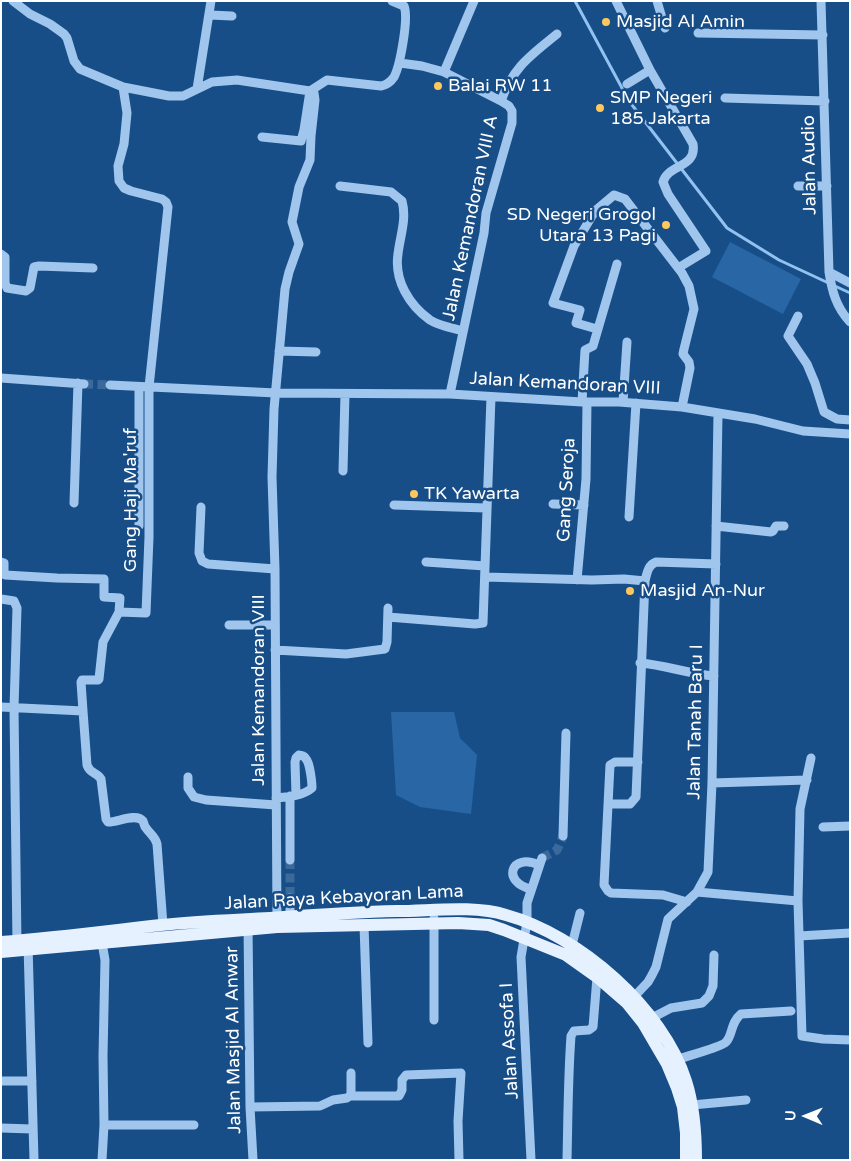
<!DOCTYPE html>
<html>
<head>
<meta charset="utf-8">
<style>
	body { margin:0 }
	#map { position:relative; width:851px; height:1161px; overflow:hidden; background:#184e88; font-family:"Varela Round",sans-serif }
	canvas { display:block }
	.frame { position:absolute; inset:0; border:2px solid #fff; pointer-events:none }
	.north { position:absolute; left:781px; top:1091px; width:50px; height:50px; -webkit-text-stroke:4px #184e88; paint-order:stroke; rotate:271deg; font-size:14px; font-weight:700; line-height:20px; text-align:center; color:#fff }
	.north::after { content:''; display:block; margin:auto; width:18px; height:22px; background:#fff; clip-path:polygon(50% 0,100% 100%,50% 72%,0 100%) }
</style>
</head>
<body>
<div id="map">
<canvas width="851" height="1161"></canvas>
<div class="frame"></div>
<div class="north">U</div>
</div>
<script>
const g = document.querySelector('canvas').getContext('2d');
g.lineJoin = 'round';
function paint(path, color) {
  g.fillStyle = color;
  g.fill(path, 'evenodd');
}
function stroke(path, color, width, dash) {
  g.strokeStyle = color;
  g.lineWidth = width;
  g.lineCap = dash ? 'butt' : 'round';
  g.setLineDash(dash || []);
  g.stroke(path);
}
function drawText(font, color, halo, rows, align = 'center') {
  g.font = font + ' "Varela Round",sans-serif';
  g.lineWidth = 5;
  g.setLineDash([]);
  g.textBaseline = 'middle';
  g.strokeStyle = halo;
  g.fillStyle = color;
  for (const [text, x, y, turn = 0] of rows) {
    g.save();
    g.translate(x, y);
    g.rotate((+turn || 0) * Math.PI / 180);
    g.textAlign = isNaN(turn) ? turn : align;
    if (halo) g.strokeText(text, 0, 0);
    g.fillText(text, 0, 0);
    g.restore();
  }
}
paint(new Path2D(`
	M730,242L801,279L783,314L712,277Z
	M391,712H454L460,738L477,755L471,814L420,807L396,795Z`), '#2866a5');
stroke(new Path2D(`
	M575,1L629,101L727,228L779,260L850,293`), '#92c2f0', 3);
stroke(new Path2D(`
	M84,384L110,385
	M542,858L557,850L563,836
	M290,860V898`), '#3b699a', 9, [9, 4.5]);
stroke(new Path2D(`
	M616,1L650,70L627,84
	M657,1L665,28
	M821,1L829,272C832,291 836,307 850,322
	M210,15L232,16
	M698,33L823,35
	M400,63L422,66L444,72L501,101L509,106L512,111V123L486,213L484,233L450,394
	M650,70L693,144C697,168 668,164 663,182L668,194L706,251L678,268
	M444,72L474,1
	M123,87L169,96H183L212,82L237,80L310,91L327,80L381,86C386,85 390,83 394,77C400,66 409,18 404,6L392,1
	M197,89L211,1
	M725,98L825,101
	M501,101C513,67 530,56 557,34
	M262,137L301,141L304,130L310,91
	M340,186L391,192L402,201C407,219 400,236 398,254C394,280 409,305 430,320C439,326 453,328 463,331
	M798,186H827
	M1,254L5,257V283L7,288L26,291L30,288L34,267L39,266L93,268
	M829,272L850,283
	M798,316L788,336L807,364L815,383L824,412L837,419L850,420
	M597,329L576,323L580,310L553,303L574,246L595,211L614,195L625,199L682,273L689,286L694,309L684,349L683,354L689,362L690,368L682,407
	M279,351L316,352
	M1,378L84,384
	M110,385L276,393L450,394L582,402H619L682,407L755,419L803,431L850,434
	M582,402L585,350L593,346L617,264
	M623,402L627,342
	M343,471L345,394
	M74,503L78,383
	M553,504L584,505
	M394,505L486,508
	M201,507L199,553L202,561L208,564L275,569
	M629,517L636,403
	M139,526V387
	M716,526L771,532L773,531L776,526H784
	M1,562L4,563V573L5,575L57,578L104,579V597L120,598L119,612
	M426,562L485,566
	M485,577L592,580L624,579L645,581C647,573 648,565 656,562L716,564
	M577,580L586,479L587,402
	M1,599L14,601L17,608L14,708L17,945
	M388,617L475,624L483,623L491,397
	M229,625H275
	M275,650L346,654L385,649L387,642L388,608
	M640,663C665,665 689,674 714,676
	M1,707L83,711L81,682L82,680H98L99,679L103,642L119,612L146,613L149,537V387L168,207L166,202L162,199L131,191L124,188L119,181L118,166L124,144L127,113L123,87L80,69L74,61L67,38L64,34L50,24L30,14L13,1
	M83,711L87,765C90,774 97,772 101,779L106,819L108,822C116,823 136,812 143,821C144,823 144,826 146,828C150,834 155,836 157,844L163,925
	M811,758L800,809L798,901L802,1036L823,1039L850,1040
	M638,762H615L610,765L604,885L608,891L611,893L663,895L687,902
	M188,777V788L194,797L206,800L276,805
	M712,783L807,780
	M276,798C287,797 303,796 312,788C312,783 310,763 306,759C304,755 302,756 299,755L296,758L295,762L296,795
	M608,804H630L636,797L645,581
	M823,827L850,826
	M563,836L566,733
	M290,860V796
	M531,889C501,882 511,852 539,865
	M697,892L798,901
	M434,918V1020
	M277,922L275,569L272,477L274,409L285,289L289,272L299,244L292,222L299,187L310,160L311,136L315,100L314,93L310,91
	M290,922V898
	M248,925L250,1107L253,1160
	M364,925L368,1043
	M799,936L850,933
	M101,937L105,960L103,1056L104,1125L102,1160
	M28,945L34,1160
	M572,945L580,913
	M630,1001L648,982L652,975L656,967L668,919L697,892L708,872L712,783L718,413
	M648,1020L671,1008L702,1003L709,996L713,986L714,955
	M673,1061C683,1057 722,1047 726,1042C733,1035 730,1023 741,1014L791,1011
	M1,1081H32
	M350,1096H399L402,1090V1080L406,1075L461,1073L458,1121L459,1160
	M692,1105L746,1100
	M250,1107L320,1106L333,1100L347,1098L351,1095V1073
	M104,1125H194
	M1,1128L32,1129
	M531,1160L521,957L527,922V903L542,858
	M567,1160C568,1118 568,1077 571,1036L574,1031L589,1030L593,1027L597,977`), '#a0c6ed', 9);
stroke(new Path2D(`
	M1,942C55,938 108,931 161,925C197,921 234,920 270,918C312,915 354,912 397,911C431,911 473,905 506,915C579,935 663,1008 686,1081C694,1106 696,1133 696,1160
	M1,952L277,927L458,923L489,925L504,930L566,955L597,977L627,1003L643,1023L667,1064L677,1088L683,1107L686,1133V1160`), '#e6f1ff', 12);
for (const [x, y, r, color] of [
	[606,22,5,"#ffc85c"],
	[438,86,5,"#ffc85c"],
	[600,108,5,"#ffc85c"],
	[666,225,5,"#ffc85c"],
	[414,494,5,"#ffc85c"],
	[630,591,5,"#ffc85c"]
]) {
  const dot = new Path2D();
  dot.arc(x, y, r, 0, 2 * Math.PI);
  g.fillStyle = color;
  g.fill(dot);
  stroke(dot, '#184e88', 2);
}
drawText('18px', '#fff', '#184e88', [
	["Masjid Al Amin",616,22],
	["Balai RW 11",448,86],
	["SMP Negeri",610,98],
	["185 Jakarta",610,119],
	["SD Negeri Grogol",656,215,"right"],
	["Utara 13 Pagi",656,236,"right"],
	["TK Yawarta",424,494],
	["Masjid An-Nur",640,591]
], 'left');
drawText('18px', '#fff', '#184e88', [
	["Jalan Audio",810,165,-91],
	["Jalan Kemandoran VIII A",471,218,-78],
	["Jalan Kemandoran VIII",565,384,3],
	["Gang Seroja",567,490,-87],
	["Gang Haji Ma'ruf",131,500,-90],
	["Jalan Kemandoran VIII",259,690,-90],
	["Jalan Tanah Baru I",696,722,-89],
	["Jalan Raya Kebayoran Lama",344,898,-3],
	["Jalan Masjid Al Anwar",234,1040,-91],
	["Jalan Assofa I",510,1041,-93]
]);
</script>
</body>
</html>
